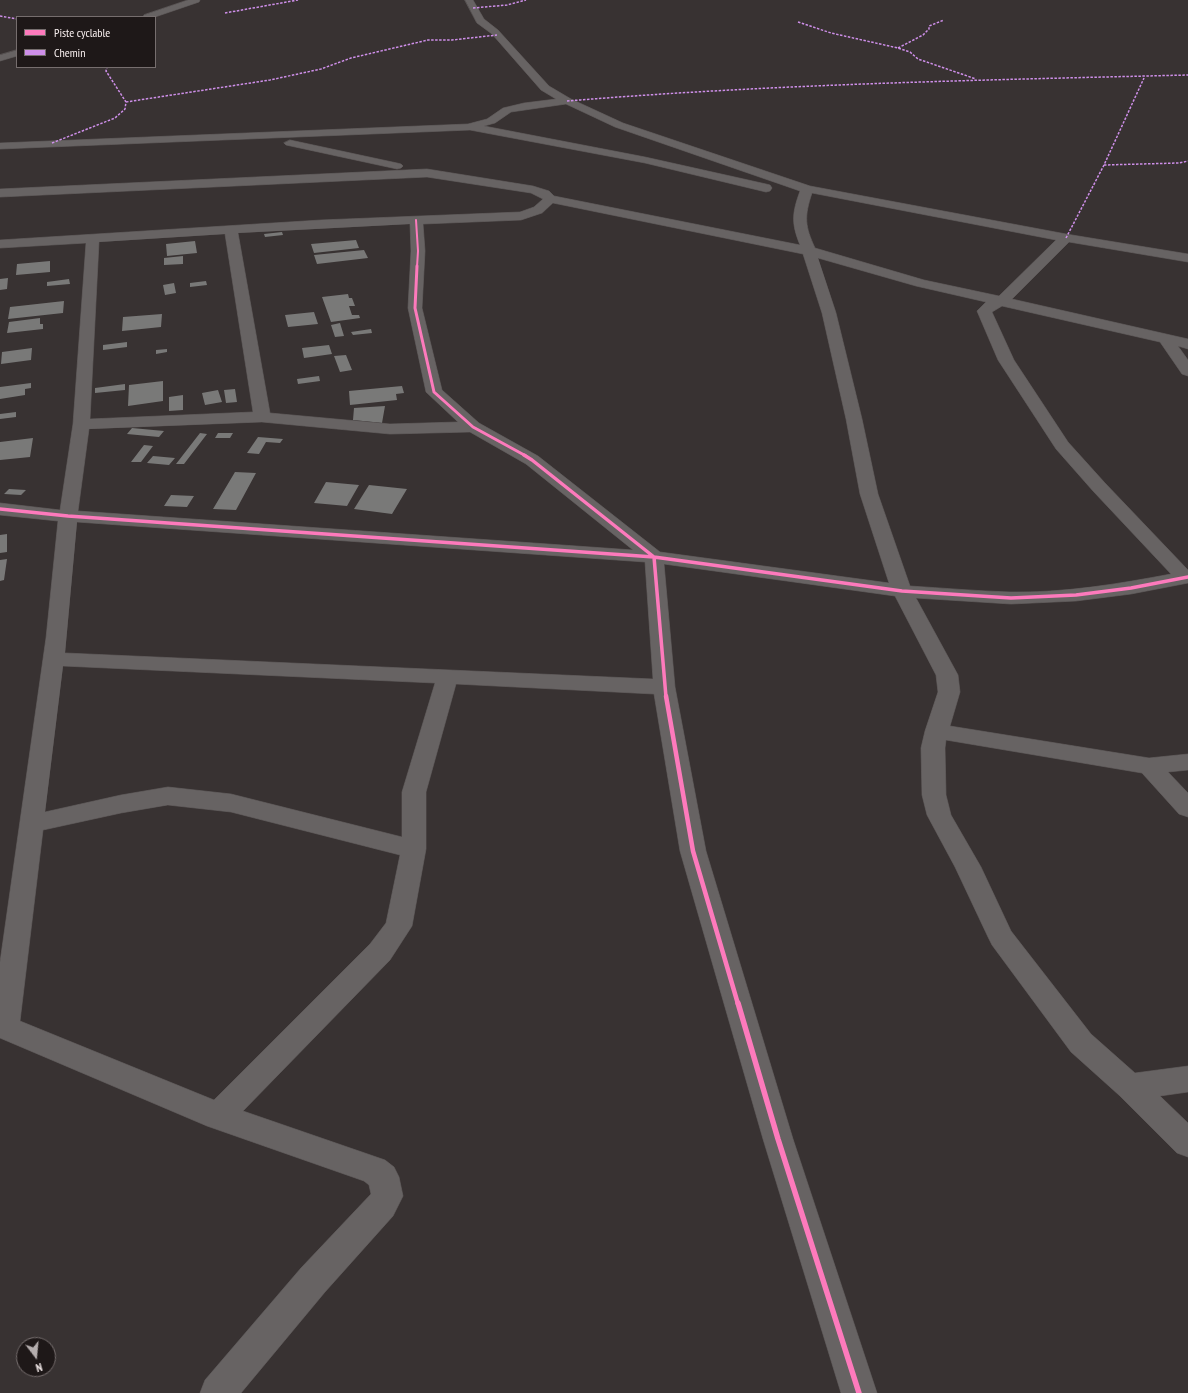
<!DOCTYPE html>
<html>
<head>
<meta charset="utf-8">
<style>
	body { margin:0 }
	#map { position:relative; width:1188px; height:1393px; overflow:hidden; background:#383232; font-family:"PT Sans Narrow",sans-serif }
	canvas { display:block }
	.legend { position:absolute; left:16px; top:16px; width:140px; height:52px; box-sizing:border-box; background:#1e1818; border:1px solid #766e6e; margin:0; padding:5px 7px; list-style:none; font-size:12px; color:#f9f0f0 }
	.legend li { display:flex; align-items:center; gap:8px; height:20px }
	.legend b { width:20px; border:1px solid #766e6e }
	.north { position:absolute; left:16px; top:1337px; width:40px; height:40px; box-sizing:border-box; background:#1e1818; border:1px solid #766e6e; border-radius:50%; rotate:164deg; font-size:11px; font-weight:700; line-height:16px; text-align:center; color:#f9f0f0 }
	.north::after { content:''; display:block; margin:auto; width:14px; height:18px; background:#b5aeae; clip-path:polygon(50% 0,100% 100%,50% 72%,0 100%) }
</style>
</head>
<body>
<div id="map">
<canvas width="1188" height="1393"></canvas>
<ul class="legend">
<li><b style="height:5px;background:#fd7abc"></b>Piste cyclable</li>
<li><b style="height:5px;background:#ce8fe9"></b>Chemin</li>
</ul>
<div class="north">N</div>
</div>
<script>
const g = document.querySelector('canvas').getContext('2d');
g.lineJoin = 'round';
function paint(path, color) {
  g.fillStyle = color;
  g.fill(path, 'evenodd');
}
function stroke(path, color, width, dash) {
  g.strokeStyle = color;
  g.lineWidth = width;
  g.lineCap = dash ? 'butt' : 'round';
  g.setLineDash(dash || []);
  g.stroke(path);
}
paint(new Path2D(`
	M282,232L283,235L265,237L264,234Z
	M356,240L359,248L314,253L311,244Z
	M195,241L197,253L167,256L166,244Z
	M364,250L368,258L317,264L314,255Z
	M183,256V264L164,265V258Z
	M50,261V272L16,275L17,264Z
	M8,278L7,289L0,290V279Z
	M69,279L70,284L47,286V282Z
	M206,281L207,285L190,287V283Z
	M174,283L176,293L165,295L163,285Z
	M348,294L349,298H352L355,306H349L352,315H359L360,318L331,322L322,297Z
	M64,301L63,313L8,319L10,307Z
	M314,312L318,324L288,327L285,315Z
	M162,314L161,327L122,331L123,317Z
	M40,318V324H43V329L7,333L9,322Z
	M340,323L344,336L335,337L331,325Z
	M371,329L372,333L353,335L351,332Z
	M127,342V347L103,350V345Z
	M329,345L332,354L304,358L302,348Z
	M32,348L31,360L1,364L2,352Z
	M167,349V352L156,354V350Z
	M346,355L352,370L340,372L334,356Z
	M319,376L320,381L298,384L297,379Z
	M163,381V401L128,406L129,385Z
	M31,383V388L25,389V395L0,399V387Z
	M125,384V390L95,393V388Z
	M402,386L404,393L396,394L397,400L350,405L349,391Z
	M235,389L237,402L226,403L224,390Z
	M218,390L222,402L205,405L202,393Z
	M183,395V410L169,411V397Z
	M385,406L382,423L353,420L354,408Z
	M16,412V417L0,419V414Z
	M132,428L164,431L159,437L127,434Z
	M200,433L207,434L184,464H176Z
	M218,433H233L230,438H215Z
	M258,437L283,439L280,443L266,442L259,454L247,453Z
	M33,438L30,457L0,460V442Z
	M144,445L153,446L141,462H131Z
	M153,456L175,458L169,465L147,463Z
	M235,472L256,473L236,510L213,509Z
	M326,482L359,485L347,506L314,503Z
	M369,485L407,489L392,514L354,509Z
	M9,489L26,490L21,495L4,494Z
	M171,495L194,496L187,507L164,506Z
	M7,534V552L0,553V535Z
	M7,559L4,580L0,581V560Z`), '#797978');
const minor = new Path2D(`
	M188,0H200L199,2L155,17H143L144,15Z
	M465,0H473L484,19L498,30L549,86L571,99L623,123L810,186L1066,234L1188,254V262L1069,242L1012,299L1188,339V349L1178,346L1188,360V376L1182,374L1160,342L1002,306L992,312L1014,360L1068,442L1105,483L1188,570V583L1131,594L1076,601L1011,604L916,598L958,675L960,692L950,726L1149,758L1188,754V770L1168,772L1188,793V817L1179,814L1142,773L946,740L945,748L946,795L951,815L981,867L1011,931L1091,1034L1135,1073L1188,1066V1092L1160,1096L1188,1123V1157L1177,1153L1120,1096L1071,1052L992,945L988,937L955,867L927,815L922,795L921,748L925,731L938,692L936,675L895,596L664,564L675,687L706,851L793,1139L877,1393H841L763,1139L680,851L654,694L456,684L426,792V849L412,926L390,960L243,1111L385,1160L394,1167L399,1177L403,1196L393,1216L325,1292L241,1393H200L205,1380L301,1268L371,1194L369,1185L364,1181L207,1126L0,1038V962L46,638L58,521L0,515V503L60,510L73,424L86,243L0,248V240L321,220L520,212L534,207L543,199L531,193L427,177L0,197V189L427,169L533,186L549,191L554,196L800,245C791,223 792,213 800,191L615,127L566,104L511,112L495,123L484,126L645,157L766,184L770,185L772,188L770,191L766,192L645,163L470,130L0,149V143L468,124L487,119L503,108L524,103L556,99L541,90L492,34L477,23ZM812,193L1056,240L999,296L924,280L815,248C805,226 804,217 812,193ZM553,203L803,254L822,313L846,419L860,494L889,583L660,552L538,456L479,423L442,390L422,308L425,251L423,224L521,220L542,213ZM410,224L411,251L408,308L426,392L458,422L390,424L270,413L238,233ZM225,234L253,412L90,419L99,242ZM818,258L916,286L986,302L977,311L998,360L1056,449L1093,491L1171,574C1118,584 1064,593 1010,592C977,591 943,588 910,586L878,494L862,419L836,313ZM262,422L390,434L470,432L526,464L633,550L78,511L89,429ZM77,522L645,562L653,679L65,653ZM63,666L435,683L402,792V837L231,794L168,787L121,795L45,812ZM168,805L231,812L400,855L386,923L370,944L214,1100L20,1021L43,830L121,813Z
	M17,50V56L0,61V55Z
	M290,140L397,163L401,164L403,166L401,168L397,169L286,145L284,143Z`);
stroke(minor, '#565151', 1);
paint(minor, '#676363');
stroke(new Path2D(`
	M473,8L507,5L526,0
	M225,13L298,0
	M0,16L17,19
	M798,22L831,33L898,48L910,52L918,59L976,79
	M898,48L923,35L929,29V26L944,20
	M567,101C774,84 981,80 1188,75
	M126,102L270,80L321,69L351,58L428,40H452L497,35
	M52,143L115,118L125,109L126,102L106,71L107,67
	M1104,165L1179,163L1188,161
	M1066,238L1104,165L1144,78`), '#ce8fe9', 1.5, [2.5, 1.5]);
stroke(new Path2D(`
	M416,220L418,251L417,267`), '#fd7abc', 2);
stroke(new Path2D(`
	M417,266L415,308L434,392L473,427L526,456`), '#fd7abc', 3);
stroke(new Path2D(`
	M524,455L532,460L654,557L666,697
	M0,509L68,516L654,557L902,591L1011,598L1076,595L1131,588L1188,577`), '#fd7abc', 3.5);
stroke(new Path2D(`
	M666,696L693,851L738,1004`), '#fd7abc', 4.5);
stroke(new Path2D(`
	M738,1003L778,1139L859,1393`), '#fd7abc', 5.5);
</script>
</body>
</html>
